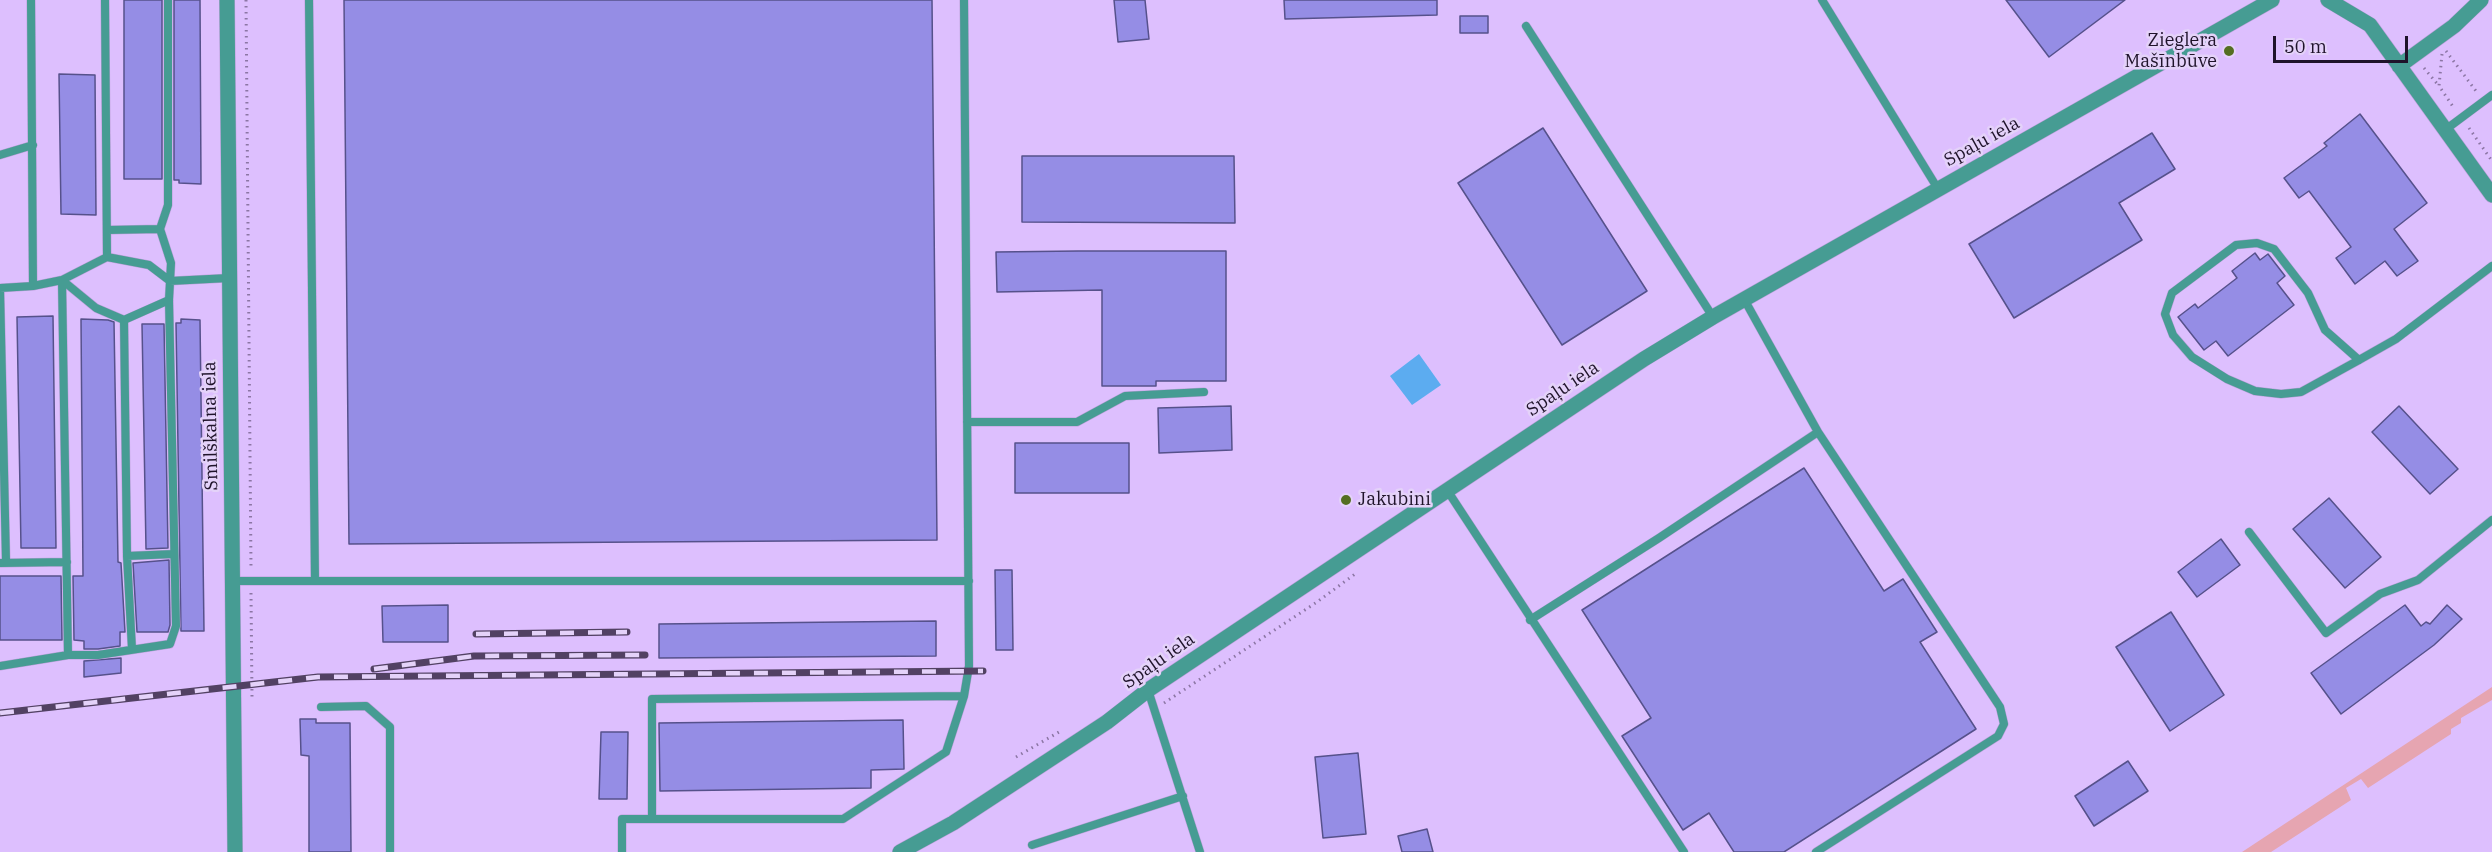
<!DOCTYPE html>
<html>
<head>
<meta charset="utf-8">
<style>
	body { margin:0 }
	#map { position:relative; width:2492px; height:852px; overflow:hidden; background:#ddbffe; font-family:"IBM Plex Serif",serif }
	canvas { display:block }
	.scale { position:absolute; left:2273px; top:36px; width:135px; height:27px; box-sizing:border-box; border:3px solid #1f132a; border-top:0; padding-left:8px; font-size:18px; line-height:21px; white-space:nowrap; color:#1f132a; -webkit-text-stroke:4px #e4d2f9; paint-order:stroke }
</style>
</head>
<body>
<div id="map">
<canvas width="2492" height="852"></canvas>
<div class="scale">50 m</div>
</div>
<script>
const g = document.querySelector('canvas').getContext('2d');
g.lineJoin = 'round';
function paint(path, color) {
  g.fillStyle = color;
  g.fill(path, 'evenodd');
}
function stroke(path, color, width, dash) {
  g.strokeStyle = color;
  g.lineWidth = width;
  g.lineCap = dash ? 'butt' : 'round';
  g.setLineDash(dash || []);
  g.stroke(path);
}
function drawText(font, color, halo, rows, align = 'center') {
  g.font = font + ' "IBM Plex Serif",serif';
  g.lineWidth = 5;
  g.setLineDash([]);
  g.textBaseline = 'middle';
  g.strokeStyle = halo;
  g.fillStyle = color;
  for (const [text, x, y, turn = 0] of rows) {
    g.save();
    g.translate(x, y);
    g.rotate((+turn || 0) * Math.PI / 180);
    g.textAlign = isNaN(turn) ? turn : align;
    if (halo) g.strokeText(text, 0, 0);
    g.fillText(text, 0, 0);
    g.restore();
  }
}
paint(new Path2D(`
	M2492,687V700L2461,718V723L2451,729V734L2368,788L2361,779L2346,788L2351,800L2271,852H2242Z`), '#e6a5b1');
paint(new Path2D(`
	M1419,354L1441,385L1412,405L1390,376Z`), '#5cacf0');
const building = new Path2D(`
	M124,0H162V179H124Z
	M174,0H200L201,184L179,183V180H174Z
	M344,0H932L937,540L349,544Z
	M1114,0H1145L1149,39L1118,42Z
	M1284,0H1437V15L1285,19Z
	M2006,0H2125L2049,57Z
	M1460,16H1488V33H1460Z
	M59,74L95,75L96,215L61,214Z
	M2360,114L2427,203L2394,229L2418,261L2397,276L2385,261L2355,284L2336,258L2351,247L2309,191L2299,198L2284,178L2327,146L2324,143Z
	M1543,128L1647,291L1562,345L1458,183Z
	M2152,133L2175,169L2119,203L2142,240L2014,318L1969,244Z
	M1022,156H1234L1235,223L1022,222Z
	M1078,251H1226V381H1156V386H1102V290L997,292L996,252Z
	M2255,253L2260,260L2268,254L2285,276L2277,283L2294,305L2228,356L2216,341L2204,350L2178,317L2195,304L2198,308L2237,278L2232,271Z
	M53,316L56,548H21L17,317Z
	M81,319L108,320L114,322L118,562L121,563L125,632H120V646L98,649H84V641L74,640L73,576H83Z
	M181,319L200,320L204,631H181L176,323H181Z
	M142,324H164L168,548L146,549Z
	M1231,406L1232,450L1159,453L1158,408Z
	M2399,406L2458,469L2430,494L2372,432Z
	M1015,443H1129V493H1015Z
	M1804,468L1884,591L1903,579L1937,632L1920,642L1976,729L1784,852H1734L1709,813L1683,830L1622,736L1651,718L1582,610Z
	M2329,498L2381,557L2345,588L2293,529Z
	M2221,539L2240,565L2197,597L2178,572Z
	M169,560L170,625L168,632H137L133,563Z
	M995,570H1012L1013,650H996Z
	M0,576H61L62,640H0Z
	M448,605V642H383L382,606Z
	M2405,605L2421,626L2426,622L2430,624L2447,605L2462,619L2434,645L2341,714L2311,673Z
	M2171,612L2224,695L2170,731L2116,647Z
	M936,621V656L659,658V624Z
	M121,658V673L84,677V661Z
	M300,719H316V723H350L351,852H309V756L301,755Z
	M903,720L904,769L871,770V788L660,791L659,723Z
	M601,732H628L627,799H599Z
	M1358,753L1366,834L1323,838L1315,757Z
	M2128,761L2148,791L2094,826L2075,796Z
	M1427,829L1433,852H1402L1398,836Z`);
paint(building, '#958de5');
stroke(building, '#56518b', 1.5);
const service = new Path2D(`
	M31,0L33,286
	M105,0L107,257
	M309,0L315,581
	M1822,0L1938,189
	M1526,26L1713,317
	M2445,130L2492,95
	M0,155L33,145
	M107,230L160,229
	M62,280L68,655
	M62,280L96,308L124,320L169,300
	M0,288L6,561
	M0,288L33,286L62,280L107,257L149,265L170,281L229,278
	M1744,299L1818,432L2000,707L2004,724L1998,736L1816,852
	M124,320L127,556L132,649
	M2359,360L2325,330L2308,293L2274,249L2257,243L2236,245L2172,293L2165,314L2173,335L2192,357L2227,379L2255,391L2281,394L2301,392L2359,360L2396,339L2492,266
	M967,422H1077L1125,396L1204,392
	M1447,490L1684,852
	M2249,532L2326,633L2380,594L2418,580L2492,520
	M127,556L174,554
	M0,563L67,562
	M232,581H969
	M1530,620L1659,538L1818,432
	M0,666L68,655H98L170,644L176,626L169,300L171,263L160,229L168,205V0
	M1148,690L1200,852
	M321,707L366,706L390,727V852
	M652,819H843L946,752L964,696L969,666L964,0
	M1032,845L1183,796
	M622,852V819H652V699L964,696`);
const minor = new Path2D(`
	M227,0L235,852
	M2328,0L2370,25L2492,195
	M2399,66L2454,26L2481,0
	M900,852L953,823L1107,722L1148,690L1644,359L1713,317L2272,0`);
stroke(service, '#bba0d8', 9);
stroke(minor, '#bba0d8', 16);
stroke(new Path2D(`
	M246,0L251,568
	M2446,51L2476,91
	M2442,54L2439,86L2454,108
	M2424,68L2439,86
	M2469,128L2492,161
	M251,593L252,697
	M1164,703L1317,602L1355,574
	M1016,757L1059,732`), '#8c76a4', 3, [1.5, 4.5]);
stroke(service, '#469c93', 8);
stroke(minor, '#469c93', 15);
const rail = new Path2D(`
	M476,634L627,632
	M374,669L474,656L645,655
	M0,713L318,677L983,671`);
stroke(rail, '#524163', 7);
stroke(rail, '#e4d2f9', 4.5, [14]);
for (const [x, y, r, color] of [
	[2229,51,6,"#546e21"],
	[1346,500,6,"#546e21"]
]) {
  const dot = new Path2D();
  dot.arc(x, y, r, 0, 2 * Math.PI);
  g.fillStyle = color;
  g.fill(dot);
  stroke(dot, '#e4d2f9', 2);
}
drawText('18px', '#1f132a', '#e4d2f9', [
	["Zieglera",2217,41],
	["Mašīnbūve",2217,62],
	["Jakubini",1358,500,"left"]
], 'right');
drawText('18px', '#1f132a', '#e4d2f9', [
	["Spaļu iela",1982,142,-29],
	["Spaļu iela",1563,389,-34],
	["Smilškalna iela",211,426,-91],
	["Spaļu iela",1159,661,-35]
]);
</script>
</body>
</html>
